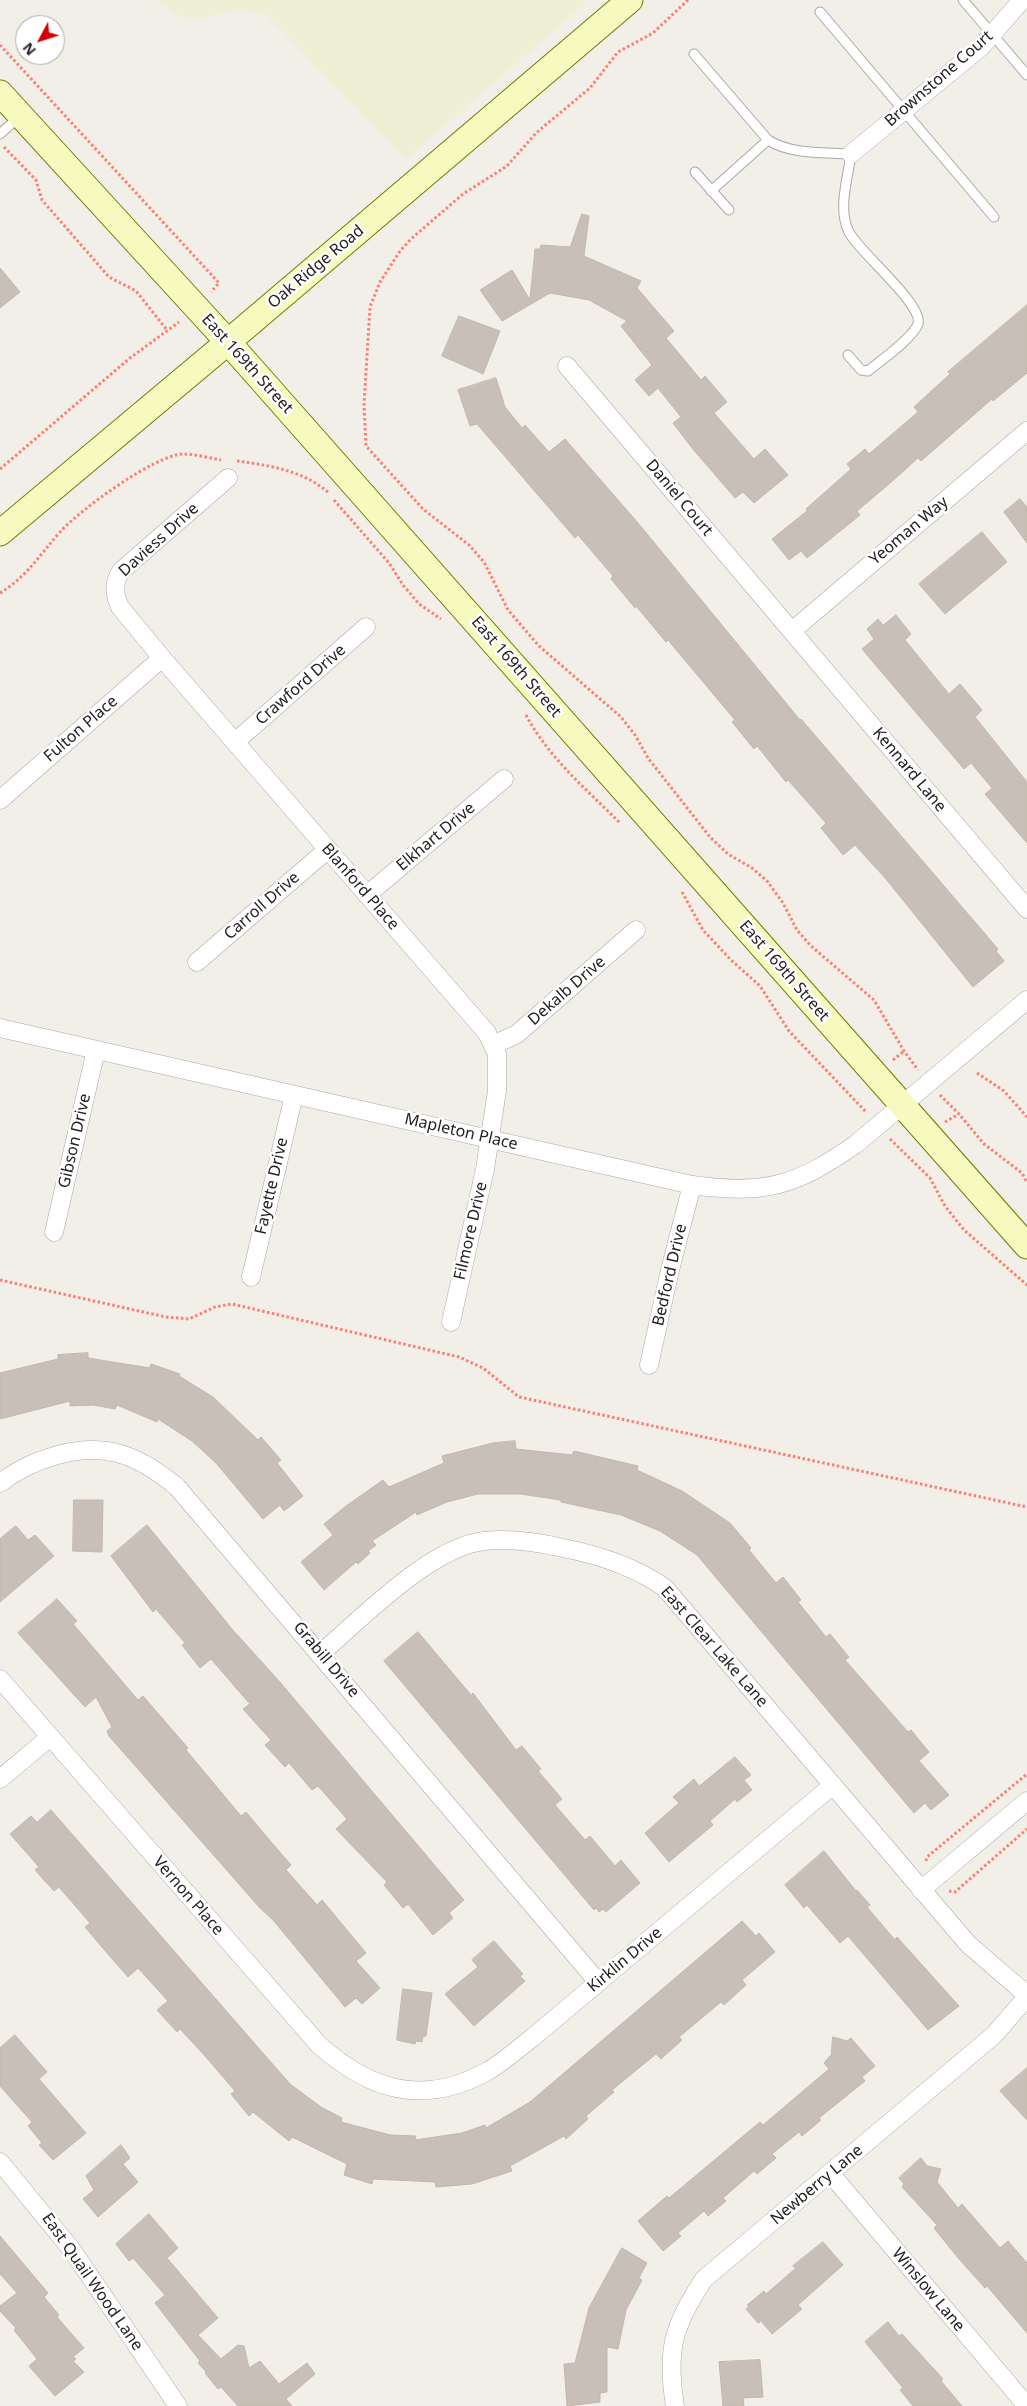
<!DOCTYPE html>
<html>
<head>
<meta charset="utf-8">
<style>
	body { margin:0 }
	#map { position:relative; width:1027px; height:2406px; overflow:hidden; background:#f2efe9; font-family:"Noto Sans",sans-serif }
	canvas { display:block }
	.north { position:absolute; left:15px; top:15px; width:50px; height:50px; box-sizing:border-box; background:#fff; border:1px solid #a7a7a7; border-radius:50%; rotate:230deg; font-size:14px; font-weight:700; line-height:20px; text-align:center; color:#222 }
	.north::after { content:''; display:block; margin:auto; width:18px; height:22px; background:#d40000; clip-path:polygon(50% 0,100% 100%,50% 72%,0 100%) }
</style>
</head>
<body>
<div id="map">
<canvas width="1027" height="2406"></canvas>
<div class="north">N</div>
</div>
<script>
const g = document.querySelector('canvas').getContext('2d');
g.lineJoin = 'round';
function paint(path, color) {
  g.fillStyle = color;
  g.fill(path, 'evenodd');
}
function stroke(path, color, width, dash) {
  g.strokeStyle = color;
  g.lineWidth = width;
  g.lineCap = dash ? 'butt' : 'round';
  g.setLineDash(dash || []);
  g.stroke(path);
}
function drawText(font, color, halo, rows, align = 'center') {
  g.font = font + ' "Noto Sans",sans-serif';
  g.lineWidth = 5;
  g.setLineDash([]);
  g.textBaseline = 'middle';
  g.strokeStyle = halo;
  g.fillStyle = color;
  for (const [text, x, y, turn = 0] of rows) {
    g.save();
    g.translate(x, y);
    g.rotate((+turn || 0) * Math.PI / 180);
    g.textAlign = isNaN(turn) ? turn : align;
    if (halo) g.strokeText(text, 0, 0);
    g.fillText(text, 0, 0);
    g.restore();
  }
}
paint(new Path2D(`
	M154,0H589L406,159L265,14L238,9L203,18H181Z`), '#eef0d5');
const building = new Path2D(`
	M582,214L589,216L584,256L641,281L637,288L674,331L666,338L701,380L705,376L727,402L714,413L754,459L765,449L788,475L754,503L743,492L735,498L692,448L673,423L681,417L658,388L649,396L635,380L652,365L621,326L627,321L589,300L550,293L502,321L480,290L512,270L530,300L535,249H540L541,245L570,247Z
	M0,268L20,292L0,308Z
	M1027,305V373L993,401L992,399L921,461L918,458L889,484L857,511L860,515L807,558L801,551L789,560L772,539L807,511L806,509L851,469L847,464L865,449L869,454L918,412L914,407L950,374L948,372Z
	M459,316L500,331L483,374L442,356Z
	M496,378L505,407L522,428L525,425L549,452L565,439L638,523L800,720L801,719L998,949L996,951L1004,961L973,987L886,879L855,845L843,855L821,828L826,823L788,780L786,782L757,746L754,749L732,722L735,720L668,640L666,642L636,606L635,608L611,579L613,576L578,535L575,538L477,424L470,426L458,390Z
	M1020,499L1027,507V543L1004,512Z
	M982,532L1007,562L945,614L919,584Z
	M896,615L911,634L905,640L949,694L960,684L982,710L975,717L1027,782V843L985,794L992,788L971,763L964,769L862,649L874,639L867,629L878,619L883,625Z
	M88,1353V1358L150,1368L151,1364L180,1374L179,1376L213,1397L258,1440L261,1437L281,1460L277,1463L303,1496L284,1511L280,1505L263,1519L216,1463L192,1441L158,1419L157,1422L117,1405L115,1409L93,1405L70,1406V1401L0,1419V1373L58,1359V1355Z
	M515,1441L516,1449L572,1455L574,1451L638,1466L637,1470L682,1491L730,1523L751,1548L749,1550L776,1583L783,1577L801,1600L798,1602L826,1637L830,1634L849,1657L845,1660L908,1732L911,1730L929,1752L919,1761L949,1795L931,1810L925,1803L914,1813L697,1555L660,1531L621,1515L561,1502V1500L520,1494H478L447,1502L417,1515L416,1512L372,1541L376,1545L368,1551L370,1553L358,1564L356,1562L324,1590L301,1562L333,1535L324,1524L346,1506L383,1480L389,1487L444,1463L442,1456L493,1443Z
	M74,1500H103L102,1552L73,1551Z
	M147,1525L232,1629L279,1681L464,1900L449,1913L453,1918L433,1935L408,1904L403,1908L384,1885L387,1882L336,1829L347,1819L318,1786L312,1790L289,1763L285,1767L265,1745L271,1740L243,1709L250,1704L211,1659L200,1668L182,1645L185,1643L156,1609L153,1612L111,1556Z
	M16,1526L28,1540L35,1535L54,1556L0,1602V1539Z
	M57,1599L77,1621L73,1624L138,1700L143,1696L188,1748L186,1750L241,1816L246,1812L272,1843L291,1865L286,1870L317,1905L322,1900L366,1953L356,1961L380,1988L362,2004L356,1998L345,2007L273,1920L259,1907L109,1736L107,1731L112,1727L96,1697L85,1707L18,1633Z
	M418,1632L471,1695L473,1693L516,1750L522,1746L541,1769L538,1771L562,1799L555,1805L585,1840L590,1836L615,1866L621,1860L640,1883L606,1912L603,1909L599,1912L596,1908L594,1910L384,1661Z
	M735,1757L751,1775L744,1780L752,1790L737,1802L735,1799L710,1821L713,1825L669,1862L645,1833L679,1803L673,1797L694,1779L699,1786Z
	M51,1810L290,2084L321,2107L342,2118L341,2122L390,2135L416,2136L415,2140L462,2133L485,2125L486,2128L530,2102L742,1921L756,1936L759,1933L775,1952L742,1980L746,1985L724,2005L721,2002L679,2037L682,2040L661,2059L656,2054L612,2090L614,2092L586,2116L588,2119L566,2139L564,2136L510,2166L512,2171L472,2184L436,2187L435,2182L373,2179L372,2184L344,2175L347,2164L292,2137L289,2141L253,2112L249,2116L231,2094L235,2091L206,2057L180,2029L177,2032L157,2010L168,2001L138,1968L128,1977L101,1946L85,1927L90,1923L59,1887L54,1891L35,1870L39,1867L10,1834L31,1816L37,1822Z
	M824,1851L856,1891L857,1890L870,1905L867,1907L895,1940L897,1937L959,2006L928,2030L848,1936L840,1943L807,1905L804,1908L785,1885Z
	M494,1941L523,1974L520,1976L525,1981L474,2026L445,1994L478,1967L472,1960Z
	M403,1989L432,1993L426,2036H423L422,2042L416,2041L415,2044L397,2040Z
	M15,2035L47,2072L39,2079L86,2133L53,2160L39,2145L42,2143L28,2126L32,2122L0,2086V2048Z
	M833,2037L847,2041L851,2038L875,2066L862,2077L865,2081L819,2118L821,2120L802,2136L799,2132L772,2154L776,2158L757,2174L754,2171L723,2198L726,2201L708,2216L704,2211L678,2233L681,2236L663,2251L638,2221L667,2196L669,2198L760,2122L763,2125L829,2069L824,2063L831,2055Z
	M1027,2068V2120L1000,2091Z
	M121,2145L130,2158L123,2164L138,2182L98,2217L83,2199L94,2190L86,2176Z
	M921,2158L927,2166L941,2169L937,2182L958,2208L962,2204L1000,2248L1008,2241L1027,2263V2333L987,2286L985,2288L959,2259L934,2228L937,2225L902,2187L904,2184L899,2178Z
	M149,2214L178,2248L167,2258L218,2318L198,2335L221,2359L238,2345L244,2346L249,2368L260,2361L279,2384L307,2363L315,2374L286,2399L292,2406H238L221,2387L218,2389L205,2373L206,2372L198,2363L200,2361L155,2303L165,2295L133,2258L129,2261L116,2244Z
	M0,2236L48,2293L44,2297L59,2315L57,2317L84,2348L73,2357L76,2359L73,2361L84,2372L55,2396L29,2366L37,2359L14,2330L16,2328L0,2311V2306L17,2293L0,2274Z
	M823,2242L843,2265L798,2305L802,2309L772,2334L761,2321L758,2323L746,2309L749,2307L747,2305L764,2291L766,2294L796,2268L793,2266Z
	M622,2248L647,2263L639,2278L642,2280L626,2310L618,2349L607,2347V2392L600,2393V2402L567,2406L564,2364L575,2363L589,2308Z
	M888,2322L899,2336L902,2334L943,2379L941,2381L962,2406H913L900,2390L903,2388L865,2342Z
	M760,2360L763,2397L743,2398L744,2406H723L719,2362Z`);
paint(building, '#c7bfb8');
stroke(building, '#c4b6ab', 1);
const lane = new Path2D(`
	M963,0L1027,75
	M820,12L994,217
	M694,54L768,140C792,155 824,152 851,154C848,178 838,207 848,230C856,250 924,304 918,324C913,338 880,361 868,371L861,370L848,355
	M0,134L19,117
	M695,172L729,210
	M711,191L768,140`);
const street = new Path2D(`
	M851,154L981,47L1022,0
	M567,366L1027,909
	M228,478L121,571C113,583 114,594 120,607L162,658L487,1033L497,1054V1091L485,1169L451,1322
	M792,631L1027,431
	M235,742L366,627
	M0,800L162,658
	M367,895L504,779
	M197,962L327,850
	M0,1028L692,1185C765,1195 796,1186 856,1144L1027,1000
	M493,1045L517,1034L636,930
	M54,1232L96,1050
	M251,1277L294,1095
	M649,1365L670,1270L692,1185
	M0,1483C30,1460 79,1443 117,1453C138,1458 160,1473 177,1487L598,1982
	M320,1654C361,1619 430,1547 484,1541C511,1538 537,1542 563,1548C599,1555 634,1566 665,1588L968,1944L1027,1995
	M0,1679L319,2045C371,2091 423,2106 486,2072C503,2063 517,2049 532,2038L833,1785
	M0,1779L50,1737
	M921,1890L1027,1801
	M0,2162L72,2250L178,2406
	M830,2173L1027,2406
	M675,2406C666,2350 673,2326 704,2279L994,2035L1027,1997`);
const secondary = new Path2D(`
	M0,93L228,342L1027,1246
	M0,533L228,342L630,0`);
stroke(lane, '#a9a9a9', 11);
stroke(street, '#a9a9a9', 19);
stroke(secondary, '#707d05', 27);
stroke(new Path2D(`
	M688,0L653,33L618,52L590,88L536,133L507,166L463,194L411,239L400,251L380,282L370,307L364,405L366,446L423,509L469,545L484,562L508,610L539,646L621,717L635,735L648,758L710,837L728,854L752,868L767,881L783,903L797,930L811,946L874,1000L904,1051L918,1070
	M0,45L219,283L211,292
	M4,147L36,180L42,200L109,277L136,291L167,330
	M237,461C269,465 304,471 329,493
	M0,469L130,358L179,322
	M334,500L389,563L403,585L419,604L441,619
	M0,593C28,576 40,554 61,531C81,509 155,455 183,454C195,454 209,458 221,460
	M526,715C549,758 586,789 620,823
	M682,892L703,930L731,960L760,986L789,1031L866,1112
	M893,1060L904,1051
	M977,1073L1004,1091L1027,1117
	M940,1095L959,1114L984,1144L1022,1173L1027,1183
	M945,1122L959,1114
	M890,1139L930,1178L945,1206L964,1230L1027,1285
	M0,1280L166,1317L189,1319L215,1307L232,1304L459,1357L483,1368L519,1397L1027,1507
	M926,1861L927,1857L1027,1774
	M949,1891L955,1892L1027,1829`), '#fa8072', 3, [2.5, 2.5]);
stroke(lane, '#fff', 9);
stroke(street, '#fff', 18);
stroke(secondary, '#f7fabf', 25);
drawText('16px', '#222', '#fff', [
	["Brownstone Court",939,79,-41],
	["Oak Ridge Road",316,267,-40],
	["East 169th Street",247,364,48],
	["Daniel Court",679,498,50],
	["Yeoman Way",909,531,-40],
	["Daviess Drive",159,540,-42],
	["East 169th Street",516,667,49],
	["Crawford Drive",301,685,-41],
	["Fulton Place",81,729,-41],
	["Kennard Lane",909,770,50],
	["Elkhart Drive",436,837,-40],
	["Blanford Place",360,887,49],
	["Carroll Drive",262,906,-41],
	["East 169th Street",784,971,49],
	["Dekalb Drive",567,991,-41],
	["Mapleton Place",461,1132,13],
	["Gibson Drive",75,1141,-77],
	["Fayette Drive",272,1186,-77],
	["Filmore Drive",471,1231,-77],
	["Bedford Drive",670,1275,-77],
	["East Clear Lake Lane",714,1647,49],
	["Grabill Drive",326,1660,50],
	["Vernon Place",188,1896,49],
	["Kirklin Drive",625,1960,-40],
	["Newberry Lane",817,2185,-40],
	["East Quail Wood Lane",92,2282,55],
	["Winslow Lane",928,2290,50]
]);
</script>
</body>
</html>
